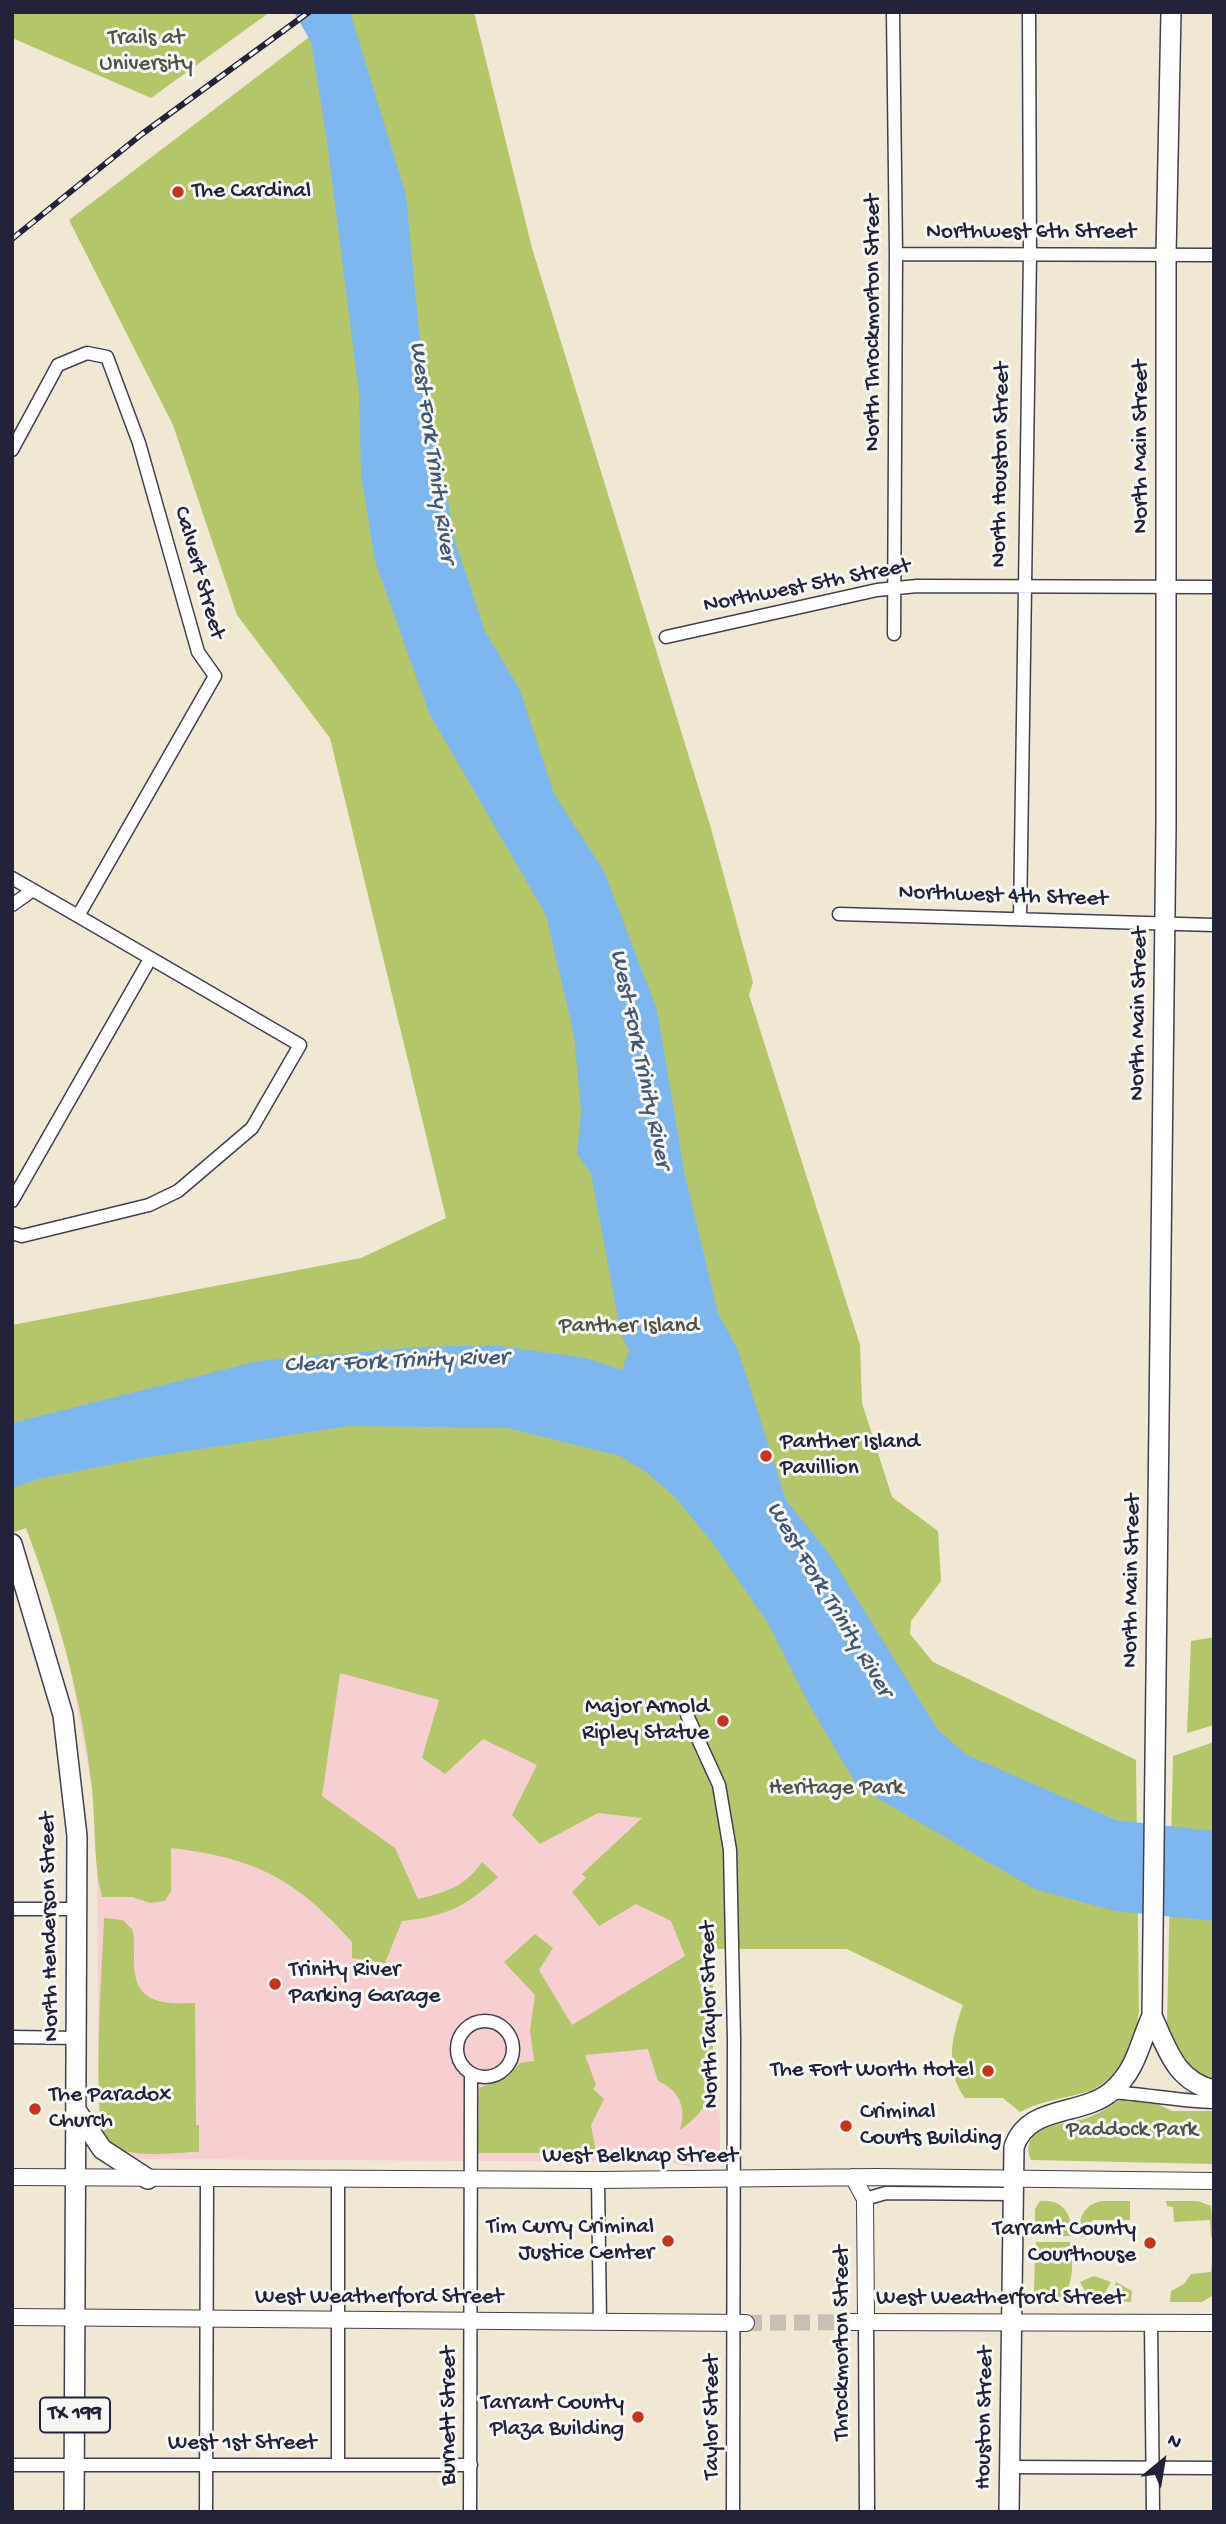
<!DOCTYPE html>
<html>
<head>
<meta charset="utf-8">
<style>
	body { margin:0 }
	#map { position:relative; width:1226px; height:2524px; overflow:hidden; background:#f1e8d3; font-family:"Gochi Hand",sans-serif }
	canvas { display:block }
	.frame { position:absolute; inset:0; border:14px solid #22223b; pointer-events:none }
	.north { position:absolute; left:1128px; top:2426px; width:70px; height:70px; -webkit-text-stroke:5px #f6f6f2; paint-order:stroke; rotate:30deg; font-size:19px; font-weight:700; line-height:28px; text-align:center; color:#22223b }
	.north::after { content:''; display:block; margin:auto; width:24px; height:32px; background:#22223b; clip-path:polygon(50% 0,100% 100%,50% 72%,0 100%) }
</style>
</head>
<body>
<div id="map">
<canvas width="1226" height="2524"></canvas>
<div class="frame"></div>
<div class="north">N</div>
</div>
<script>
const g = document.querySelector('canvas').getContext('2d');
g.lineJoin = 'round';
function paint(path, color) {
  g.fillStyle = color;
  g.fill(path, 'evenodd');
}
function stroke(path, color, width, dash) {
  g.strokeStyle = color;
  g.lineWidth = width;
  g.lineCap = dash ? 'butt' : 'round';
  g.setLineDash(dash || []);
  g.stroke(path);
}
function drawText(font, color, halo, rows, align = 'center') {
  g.font = font + ' "Gochi Hand",sans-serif';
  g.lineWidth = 6;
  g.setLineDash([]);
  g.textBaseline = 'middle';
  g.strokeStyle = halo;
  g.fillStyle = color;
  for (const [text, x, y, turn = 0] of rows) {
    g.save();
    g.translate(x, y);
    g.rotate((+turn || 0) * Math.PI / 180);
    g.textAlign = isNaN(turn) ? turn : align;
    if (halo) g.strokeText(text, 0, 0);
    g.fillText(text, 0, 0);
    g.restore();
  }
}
paint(new Path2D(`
	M142,1515L678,1821L720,2118V2160L717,2165L686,2166L669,2162L131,2159L99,2132L97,1878L92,1789L72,1679Z`), '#f7cfd1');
paint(new Path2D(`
	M12,12H270L151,98L12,38Z
	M342,12H474L532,248L710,825L753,982L749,995L860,1345L862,1403L892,1497L938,1531L941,1581L911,1621L910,1634L933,1662L1136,1760L1139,2011C1135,2045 1120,2082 1083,2093C1061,2099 1040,2101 1020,2112L1003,2098H965C944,2070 952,2035 963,2005L847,1949H711L713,1963V2087C706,2107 697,2118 680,2130C687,2107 679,2090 658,2081L648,2049L585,2055L596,2085L593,2089L604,2099L591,2125L596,2153H478L479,2088L507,2078L520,2063L534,2061L530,2030L535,1995L504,1962L535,1934L553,1948L539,1970L572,2025L685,1956L671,1921L636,1904L599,1926L572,1892L586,1878L582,1874L642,1818L598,1813L540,1844L512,1815L537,1765L483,1739L445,1774L422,1758L439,1700L340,1673L322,1796L395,1848L418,1899C446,1892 465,1887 482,1862L498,1877C465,1907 447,1916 402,1921L385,1963L352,1958V1942C296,1879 256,1858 171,1848V1891L165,1901L150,1903L132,1897H102C93,1862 96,1825 92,1789C83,1702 57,1611 26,1528L12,1533V1325L361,1258L446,1218L330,738L237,615L173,425L69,220Z
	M1214,1637V1725L1187,1733L1191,1641Z
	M1214,1742V2083C1188,2068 1173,2054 1167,2024L1173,1756Z
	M104,1918L123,1920L132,1929C135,1939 134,1951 134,1962C134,2004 162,2004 195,2003L196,2125H199V2152C173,2152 124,2162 106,2139C91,2121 103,1951 104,1918Z
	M1121,2100L1151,2101L1172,2111H1214V2164L1031,2160C1017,2124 1067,2125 1087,2118C1099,2114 1110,2106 1121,2100Z
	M1040,2201C1064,2199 1072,2215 1072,2236H1035V2209Z
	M1102,2201H1130V2220H1093L1084,2228V2237L1078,2236C1079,2219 1083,2204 1102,2201Z
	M1166,2201H1198L1211,2206L1214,2237H1211L1210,2220L1174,2222L1173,2207L1167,2206Z
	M1036,2242H1070V2253H1037Z
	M1035,2259L1072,2260C1073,2282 1067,2309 1038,2299L1034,2291Z
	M1212,2260L1214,2295L1202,2302H1170L1171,2291L1184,2284L1191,2274L1211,2272Z
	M1094,2276L1111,2282L1100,2302L1088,2296L1080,2282Z
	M1116,2282L1132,2291L1131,2302L1111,2301Z`), '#b3c66a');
paint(new Path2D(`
	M294,12H350L406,195L421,353L455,541L485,631L520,690L554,794L604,871L657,1010L685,1176L718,1313L738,1350L786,1500L830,1555L938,1730L967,1755L1116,1820L1214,1831V1921L1115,1911L1035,1889L858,1787L810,1706L768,1623L714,1545L675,1497L646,1472L620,1456L507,1428L349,1426L149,1457L38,1479L12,1488V1423L258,1361L418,1347L494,1345L586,1358L622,1370L629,1350L621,1335L591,1173L577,1154L581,1110L574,1035L546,915L429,713L375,561L361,475L359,393L326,134L311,42Z`), '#7eb7ef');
stroke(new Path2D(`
	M746,2323L849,2322`), '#c8c0b5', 16, [16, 8]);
const minor = new Path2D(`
	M893,12L896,254L894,634
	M896,254L1214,255
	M12,450L58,365L87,353L107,357L139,443L198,652L215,676L78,916L12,878
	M666,637L877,590L917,586L1214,587
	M12,905L33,890
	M839,914L1214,925
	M1020,919L1030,254L1029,12
	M12,1201L150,959
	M12,1233L22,1236L149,1205L178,1191L252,1128L300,1045L78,916
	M687,1715L719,1785L730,1850L734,2039L733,2512
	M12,1909H79
	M457 2049a28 28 0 1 1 56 0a28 28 0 1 1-56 0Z
	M12,2037L78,2038
	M1110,2092C1145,2094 1178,2101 1214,2102
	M338,2179V2465
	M598,2180L600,2322
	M865,2199L886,2193L1013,2194
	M1151,2323L1153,2512
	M12,2465H471
	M1009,2467L1214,2468
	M206,2512L207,2179
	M470,2512L471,2074`);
const tertiary = new Path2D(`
	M866,2321L867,2512`);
const secondary = new Path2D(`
	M12,2177L598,2180L876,2177L1214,2181
	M853,2177L865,2199L866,2321
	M12,2317L746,2323
	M849,2322L1214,2323`);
const primary = new Path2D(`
	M12,1544L63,1715L77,1836L74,2512
	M1152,2016C1167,2048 1175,2081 1214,2090
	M76,2110L102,2149L148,2179
	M1009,2512L1014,2147C1028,2104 1081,2117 1112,2091C1137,2069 1139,2044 1152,2016L1166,825V255L1171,12`);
stroke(minor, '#414052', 15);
stroke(tertiary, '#414052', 17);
stroke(secondary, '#414052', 18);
stroke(primary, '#414052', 22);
stroke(minor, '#fff', 12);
stroke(tertiary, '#fff', 14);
stroke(secondary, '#fff', 16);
stroke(primary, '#fff', 19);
const rail = new Path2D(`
	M12,239L142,134L309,12`);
stroke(rail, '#22223b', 6);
stroke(rail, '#f6f6f2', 3.5, [10]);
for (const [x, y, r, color] of [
	[178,192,7,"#c8321e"],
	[766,1456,7,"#c8321e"],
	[723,1721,7,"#c8321e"],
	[275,1984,7,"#c8321e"],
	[988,2071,7,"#c8321e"],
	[35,2109,7,"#c8321e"],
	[846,2126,7,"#c8321e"],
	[668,2241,7,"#c8321e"],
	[1150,2243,7,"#c8321e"],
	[638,2417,7,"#c8321e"]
]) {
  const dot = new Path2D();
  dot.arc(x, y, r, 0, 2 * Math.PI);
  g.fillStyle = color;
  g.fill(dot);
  stroke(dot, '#f6f6f2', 2.5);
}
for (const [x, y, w] of [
	[75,2415,70]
]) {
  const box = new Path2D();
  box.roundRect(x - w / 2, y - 17.5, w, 35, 5);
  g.fillStyle = '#f6f6f2';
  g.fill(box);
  stroke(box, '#22223b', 2);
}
drawText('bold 21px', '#22223b', null, [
	["TX 199",75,2415]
]);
drawText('23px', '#4e5349', '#f6f6f2', [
	["Trails at",146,39],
	["University",146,65],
	["Panther Island",629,1327],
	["Heritage Park",836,1789],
	["Paddock Park",1132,2131]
]);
drawText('23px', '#22223b', '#f6f6f2', [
	["The Cardinal",192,192],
	["Panther Island",780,1443],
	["Pavillion",780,1469],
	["Major Arnold",709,1708,"right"],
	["Ripley Statue",709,1734,"right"],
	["Trinity River",289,1971],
	["Parking Garage",289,1997],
	["The Fort Worth Hotel",974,2071,"right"],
	["The Paradox",49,2096],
	["Church",49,2122],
	["Criminal",860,2113],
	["Courts Building",860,2139],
	["Tim Curry Criminal",654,2228,"right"],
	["Justice Center",654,2254,"right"],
	["Tarrant County",1136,2230,"right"],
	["Courthouse",1136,2256,"right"],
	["Tarrant County",624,2404,"right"],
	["Plaza Building",624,2430,"right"]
], 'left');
drawText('23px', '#22223b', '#f6f6f2', [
	["Northwest 6th Street",1031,233],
	["North Throckmorton Street",874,323,-90],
	["North Main Street",1142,447,-90],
	["North Houston Street",1002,465,-89],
	["Calvert Street",198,573,74],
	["Northwest 5th Street",807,587,-11],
	["Northwest 4th Street",1003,897,2],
	["North Main Street",1140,1014,-89],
	["North Main Street",1133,1581,-89],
	["North Henderson Street",51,1927,-91],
	["North Taylor Street",711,2015,-91],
	["West Belknap Street",640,2157],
	["West Weatherford Street",379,2298],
	["West Weatherford Street",1000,2299],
	["Throckmorton Street",843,2343,-90],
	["Burnett Street",450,2416,-90],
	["Taylor Street",713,2417,-90],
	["Houston Street",986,2418,-89],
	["West 1st Street",242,2444]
]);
drawText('italic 24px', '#42567a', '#f6f6f2', [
	["West Fork Trinity River",431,452,82],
	["West Fork Trinity River",639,1059,78],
	["Clear Fork Trinity River",396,1363,-2],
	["West Fork Trinity River",828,1600,59]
]);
</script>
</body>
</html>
